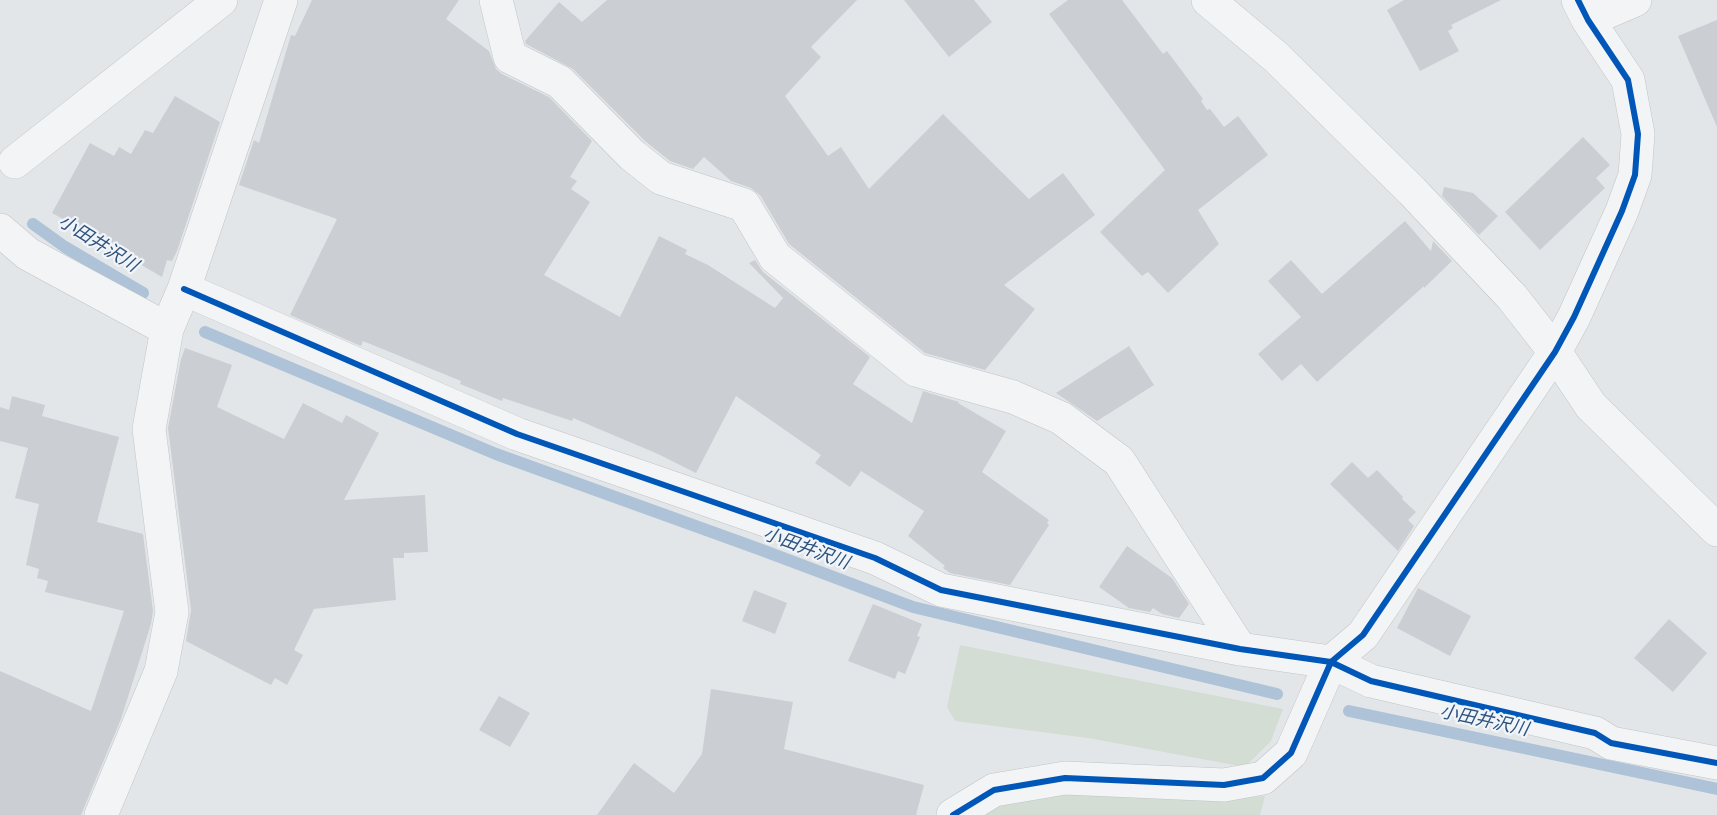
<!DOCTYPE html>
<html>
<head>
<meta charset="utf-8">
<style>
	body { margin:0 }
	canvas { display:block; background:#e3e6e9 }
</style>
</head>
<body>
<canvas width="1717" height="815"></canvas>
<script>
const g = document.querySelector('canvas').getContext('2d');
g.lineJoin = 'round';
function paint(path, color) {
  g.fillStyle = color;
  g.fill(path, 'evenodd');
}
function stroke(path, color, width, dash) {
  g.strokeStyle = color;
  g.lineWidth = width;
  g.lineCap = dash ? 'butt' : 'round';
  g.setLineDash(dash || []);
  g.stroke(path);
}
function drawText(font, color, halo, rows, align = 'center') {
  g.font = font + ' "Space Grotesk","Noto Sans JP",sans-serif';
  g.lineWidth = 4.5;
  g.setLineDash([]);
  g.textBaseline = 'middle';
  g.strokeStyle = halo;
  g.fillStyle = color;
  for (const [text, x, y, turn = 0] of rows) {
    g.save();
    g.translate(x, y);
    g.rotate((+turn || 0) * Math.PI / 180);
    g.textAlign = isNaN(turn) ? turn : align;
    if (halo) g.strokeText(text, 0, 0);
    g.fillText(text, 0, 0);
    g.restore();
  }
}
paint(new Path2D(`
	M960,645L1283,709L1271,741L1245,767L1088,738L955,721L947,707Z
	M1068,788L1211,800L1265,796L1260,815H970L996,798Z`), '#d4ddd3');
stroke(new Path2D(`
	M33,224L65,247L143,293
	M205,332L496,454L759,549L913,607L1277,694
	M1349,711L1717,789`), '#aec3d7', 12);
paint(new Path2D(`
	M312,0H459L446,19L489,51L496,69L502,74L549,97L592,141L570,177L577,181L571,189L590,202L544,275L620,317L659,236L687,250L685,254L708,265L775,308L783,298L749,263L755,260L763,272L870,357L853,384L912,423L923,391L959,402L958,403L1006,431L982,472L1049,520L1047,523L1049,525L1010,585L950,573L943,568L945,566L940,562L908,536L924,511L861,471L850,487L815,463L821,455L736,396L696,473L658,454L573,418L572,421L503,398L502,401L460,384L461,381L363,341L361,346L290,315L337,219L239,185L254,140L259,143L291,35L295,36Z
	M607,0H857L811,47L821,57L785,96L828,156L841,147L869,189L943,114L1029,199L1063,173L1095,215L1004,285L1035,309L985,370L925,353L789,244L760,195L751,188L731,181L704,157L693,169L670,161L645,141L573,69L526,44L525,41L559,2L582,22Z
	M904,0H974L992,22L949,57Z
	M1068,0H1122L1163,54L1167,51L1203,99L1201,101L1207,110L1210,109L1224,127L1238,116L1268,155L1198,210L1219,244L1168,293L1148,272L1142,276L1100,232L1165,170L1049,14Z
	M1404,0H1501L1451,25L1453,28L1448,31L1459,51L1420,71L1387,10Z
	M1717,20V127L1678,36Z
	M175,96L220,122L177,251L172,261L167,260L162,277L126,256L127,254L52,213L90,143L114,156L119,147L131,154L145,130L153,133Z
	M1583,137L1610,165L1596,178L1605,188L1540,250L1505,212Z
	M1444,187L1473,193L1498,216L1479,235L1442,196Z
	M1405,221L1431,251L1433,241L1452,261L1424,288V286L1317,382L1301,364L1282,381L1258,354L1301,317L1268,281L1291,260L1322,294Z
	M1129,346L1154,385L1097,421L1056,393Z
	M185,348L232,365L217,407L284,439L303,403L342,423L346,415L379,433L344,500L425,495L428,552L404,553V558H393L396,600L314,609L294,650L303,655L287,685L275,678L271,685L186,641L191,610L168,428L181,359Z
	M12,396L45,405L42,416L119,437L97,522L143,534L153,611L151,624L121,719L81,815H0V671L91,711L124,611L45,592L48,581L37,578L39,569L26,565L39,504L15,498L28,448L0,441V407L9,410Z
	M1352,462L1368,478L1377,470L1403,497L1402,499L1416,512L1408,520L1414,526L1398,551L1330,484Z
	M1127,546L1172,578L1189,604L1179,618L1162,614L1153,608L1150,612L1129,608L1099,587Z
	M1418,588L1471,616L1450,656L1397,628Z
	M754,590L787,603L775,634L742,621Z
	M873,604L922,624L917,636L920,637L905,674L898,671L895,679L848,661Z
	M1669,619L1707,653L1673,692L1634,658Z
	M711,689L793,702L784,749L924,785L916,815H597L634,763L674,793L702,754Z
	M499,696L530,713L510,747L479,730Z`), '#cbced2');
const street = new Path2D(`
	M496,0L510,57L560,82L632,155L661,178L744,205L775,257L916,370L1013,397L1061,418L1119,461L1240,649
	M1208,0L1276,57L1412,191L1512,297L1555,352L1591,406L1717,530
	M1588,20L1635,0
	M15,162L221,0
	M0,230L28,254L167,329
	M184,289L517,434L875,558L941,590L1240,649L1331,662L1371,681L1595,733L1611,743L1717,763
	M101,815L161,671L172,612L149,429L167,329L184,289L281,0
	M953,815L994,790L1065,778L1224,785L1263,778L1291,753L1331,662L1363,635L1555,352L1574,317L1622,211L1635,175L1638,134L1628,80L1588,20L1578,0`);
stroke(street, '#c1c4c7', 34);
stroke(street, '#f3f4f5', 33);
stroke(new Path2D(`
	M184,289L517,434L875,558L941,590L1240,649L1331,662L1371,681L1595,733L1611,743L1717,763
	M953,815L994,790L1065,778L1224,785L1263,778L1291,753L1331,662L1363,635L1555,352L1574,317L1622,211L1635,175L1638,134L1628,80L1588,20L1578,0`), '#0057b8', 6);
drawText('italic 18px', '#2c537e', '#f1f4f8', [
	["小田井沢川",98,244,32],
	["小田井沢川",806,549,20],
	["小田井沢川",1484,721,12]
]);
</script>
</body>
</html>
